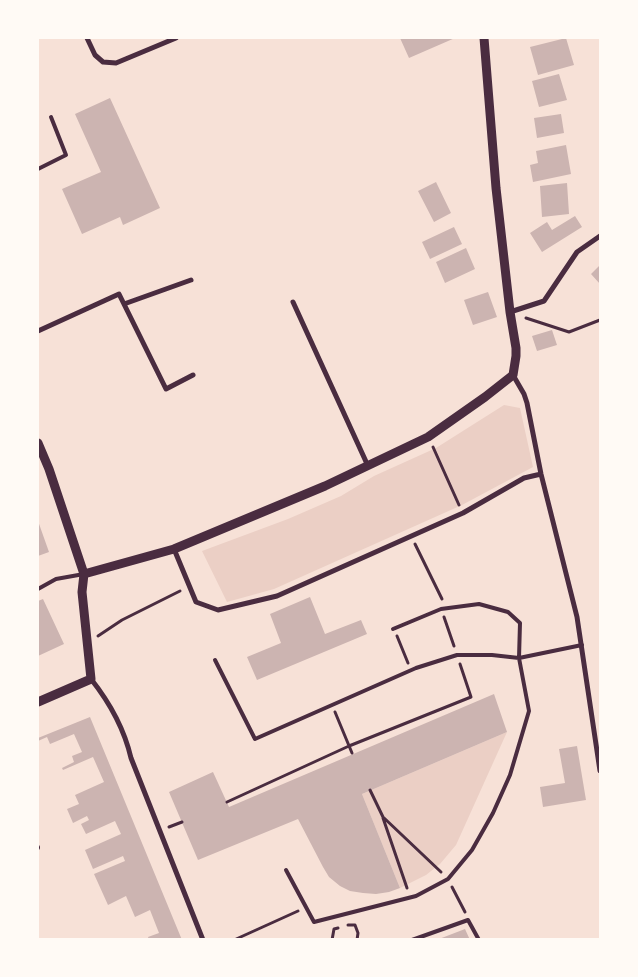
<!DOCTYPE html>
<html>
<head>
<meta charset="utf-8">
<style>
	body { margin:0 }
	#map { position:relative; width:638px; height:977px; overflow:hidden; background:#f7e1d7; font-family:Barlow,sans-serif }
	canvas { display:block }
	.frame { position:absolute; inset:0; border:39px solid #fffaf5; pointer-events:none }
</style>
</head>
<body>
<div id="map">
<canvas width="638" height="977"></canvas>
<div class="frame"></div>
</div>
<script>
const g = document.querySelector('canvas').getContext('2d');
g.lineJoin = 'round';
function paint(path, color) {
  g.fillStyle = color;
  g.fill(path, 'evenodd');
}
function stroke(path, color, width, dash) {
  g.strokeStyle = color;
  g.lineWidth = width;
  g.lineCap = dash ? 'butt' : 'round';
  g.setLineDash(dash || []);
  g.stroke(path);
}
paint(new Path2D(`
	M504,405L520,408L533,467L462,505L274,589L227,602L202,551L288,519L341,496L374,476L436,448Z
	M507,732L456,845L440,864L426,875L400,888L362,794Z`), '#ebcfc5');
paint(new Path2D(`
	M400,38H455L409,58Z
	M566,38L574,65L538,75L530,47Z
	M559,74L567,100L539,107L532,81Z
	M110,98L160,208L123,225L120,217L82,234L62,189L101,172L75,114Z
	M561,114L564,133L537,138L534,118Z
	M566,145L571,174L533,182L530,165L538,163L536,151Z
	M436,182L451,213L434,222L418,191Z
	M567,183L569,214L542,217L540,186Z
	M575,216L582,227L542,252L530,233L547,222L552,230Z
	M454,227L462,244L430,259L422,242Z
	M466,248L475,269L445,283L436,262Z
	M600,265V284L591,274Z
	M488,292L497,317L473,325L464,300Z
	M552,330L557,345L537,351L532,336Z
	M38,521L49,552L38,556Z
	M310,597L325,634L361,620L367,634L257,680L247,657L281,643L270,614Z
	M43,599L64,644L38,656V601Z
	M494,694L507,732L362,794L400,888L389,892L376,894L363,893L350,891L340,886L329,877L323,867L298,819L198,860L169,792L213,772L229,807Z
	M90,717L182,940H149L148,937L159,933L150,910L135,917L126,896L108,905L94,874L125,861L123,856L93,869L85,850L121,834L115,821L86,834L81,824L89,820L87,816L73,823L67,809L79,804L75,795L104,782L93,757L63,770L62,768L74,762L72,756L82,752L74,734L50,744L47,737L38,741V738Z
	M577,746L586,800L543,807L540,787L565,783L559,749Z
	M465,929L470,940H439V939Z`), '#ccb4b1');
stroke(new Path2D(`
	M526,318L569,332L600,320
	M433,447L459,505
	M415,544L442,599
	M444,617L454,646
	M98,636L122,620L180,591
	M397,636L408,663
	M335,712L352,753
	M370,790L383,817L441,872
	M227,802L349,746L471,697L460,664
	M383,818L407,888
	M169,827L182,822
	M452,887L465,912
	M348,925H355L358,933L357,940
	M234,940L298,911
	M332,940L334,929L338,928`), '#4a2c40', 3);
stroke(new Path2D(`
	M38,169L66,155L51,117
	M38,589L56,579L84,574
	M215,660L255,739L416,668L457,655H492L519,658L582,645
	M38,847V848
	M286,870L314,922L416,896L448,879L472,850L493,813L510,775L529,711L519,658L520,623L508,612L479,604L441,609L393,629
	M412,940L468,920L479,940`), '#4a2c40', 4);
stroke(new Path2D(`
	M87,38L95,55L103,62L116,63L176,38
	M293,302L368,466
	M124,304L191,280
	M510,312L544,301L577,252L600,236
	M38,331L119,294L166,389L193,375
	M513,375L524,394L527,403L541,474L577,617L600,771
	M174,549L196,602L218,610L277,596L463,513L524,478L541,474
	M91,679C110,703 124,728 131,758L203,940`), '#4a2c40', 5);
stroke(new Path2D(`
	M38,443L49,469L84,574L82,592L91,679L38,702
	M84,574L174,549L325,486L428,437L485,397L513,375L516,356V348L510,312L496,188L484,38`), '#4a2c40', 9);
</script>
</body>
</html>
